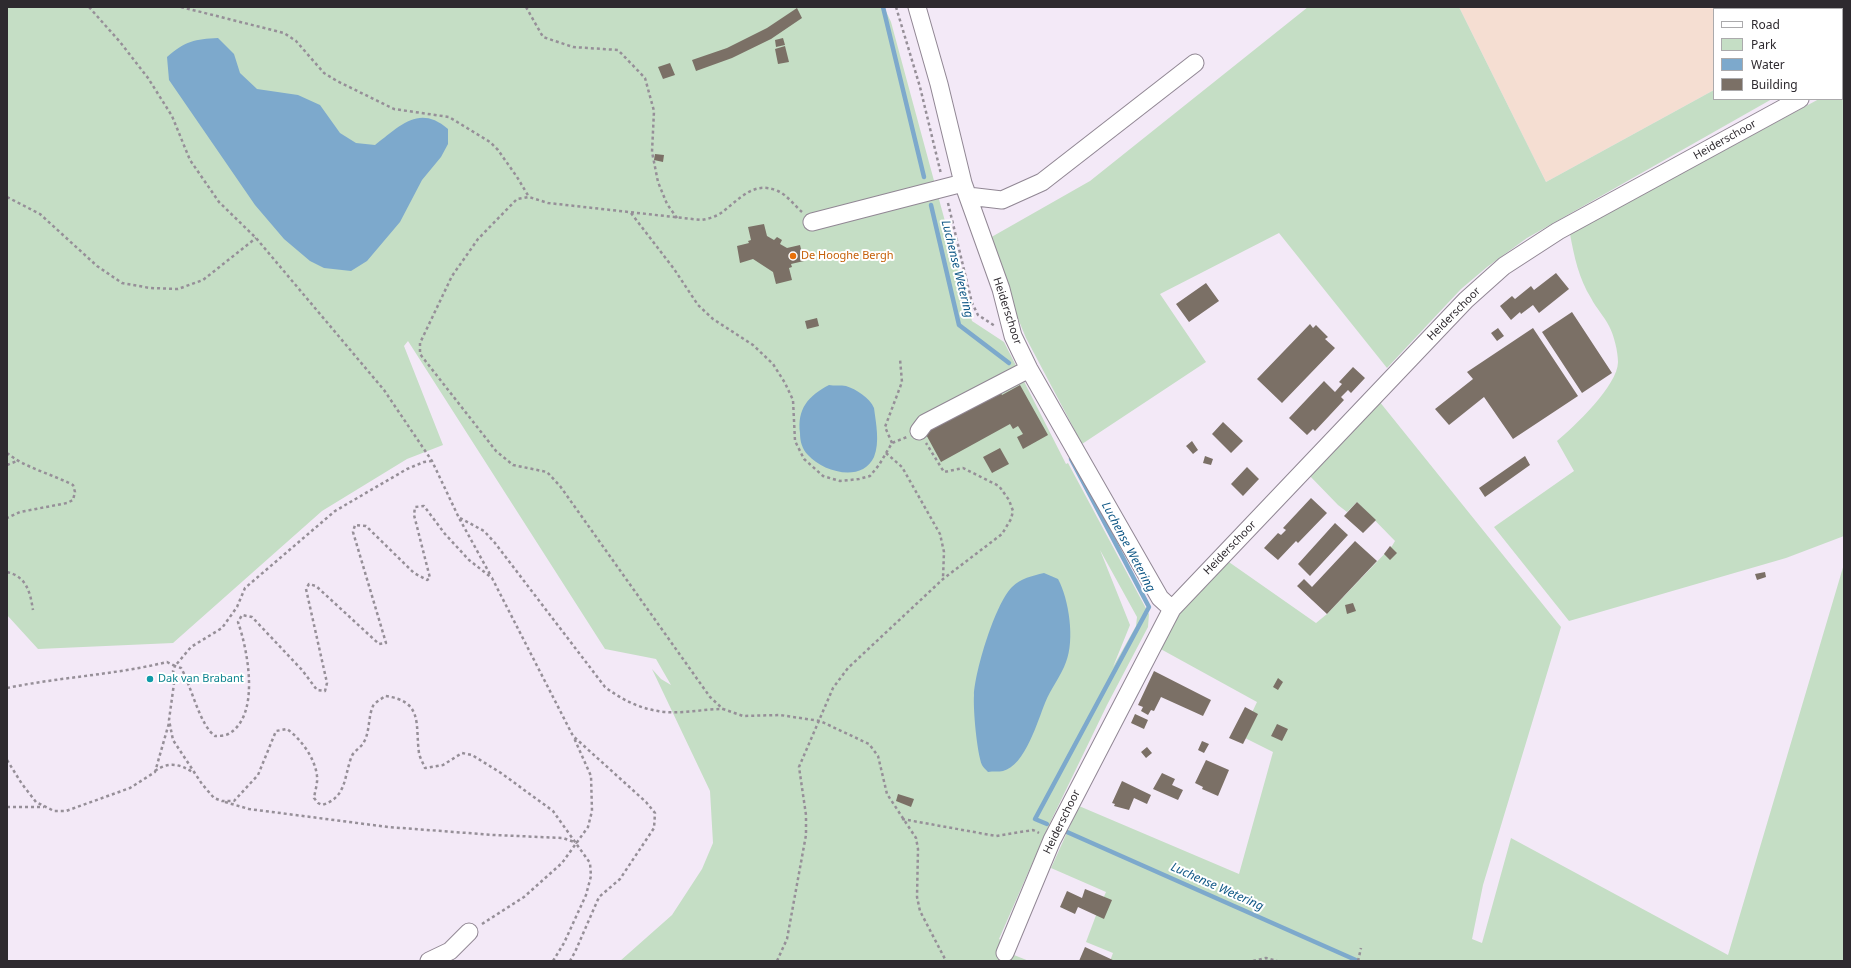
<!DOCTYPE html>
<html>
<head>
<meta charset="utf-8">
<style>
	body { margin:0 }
	#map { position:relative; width:1851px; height:968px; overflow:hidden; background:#f3e9f7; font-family:"Noto Sans",sans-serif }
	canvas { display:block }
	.frame { position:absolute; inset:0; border:8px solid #2e2a2f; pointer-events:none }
	.legend { position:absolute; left:1713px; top:8px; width:130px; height:92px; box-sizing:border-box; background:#fff; border:1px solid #abaaac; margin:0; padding:5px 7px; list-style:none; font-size:12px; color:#2e2a2f }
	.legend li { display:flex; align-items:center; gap:8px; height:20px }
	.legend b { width:20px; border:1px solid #abaaac }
</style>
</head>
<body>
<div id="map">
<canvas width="1851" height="968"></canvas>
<div class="frame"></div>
<ul class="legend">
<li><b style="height:5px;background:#fff"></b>Road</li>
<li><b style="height:11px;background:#c5dec5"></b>Park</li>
<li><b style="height:11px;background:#7da9cc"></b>Water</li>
<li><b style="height:11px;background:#7b7066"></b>Building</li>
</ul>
</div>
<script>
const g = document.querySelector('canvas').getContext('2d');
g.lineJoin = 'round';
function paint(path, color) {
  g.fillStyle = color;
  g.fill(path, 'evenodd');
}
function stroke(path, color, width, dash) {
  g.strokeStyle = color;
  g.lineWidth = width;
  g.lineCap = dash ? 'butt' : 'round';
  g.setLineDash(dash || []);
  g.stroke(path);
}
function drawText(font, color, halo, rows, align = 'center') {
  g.font = font + ' "Noto Sans",sans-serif';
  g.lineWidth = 4;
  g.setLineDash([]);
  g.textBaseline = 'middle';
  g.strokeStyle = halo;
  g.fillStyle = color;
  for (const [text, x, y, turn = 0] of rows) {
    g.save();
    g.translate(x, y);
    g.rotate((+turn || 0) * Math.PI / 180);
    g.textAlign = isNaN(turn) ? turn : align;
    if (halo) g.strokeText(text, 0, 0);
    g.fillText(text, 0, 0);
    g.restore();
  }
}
paint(new Path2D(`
	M1459,7H1804L1805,9H1714V90L1546,182Z`), '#f5ded2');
paint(new Path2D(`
	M7,7H884L891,22L972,321L1004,342L1066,464L1068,463L1149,614L1148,627L1107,705L1049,825L999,939L1017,948L1014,955L1029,961H620L672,915L702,869L713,843L710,791L652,669L661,679L671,685L656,659L605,649L408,341L404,346L443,445L407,459L322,511L173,643L38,649L7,615ZM1100,550L1137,617L1136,626L1113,667L1130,625Z
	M1308,7H1459L1546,182L1714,90V99H1772L1527,238L1487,267L1461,289L1387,368L1279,233L1160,294L1206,362L1082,444L1026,338L996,265L988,239L1090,181Z
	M1844,85V536L1786,558L1569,621L1494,527L1574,471L1557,441C1574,427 1618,385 1618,362C1618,352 1614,335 1609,326C1604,316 1596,308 1591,298C1579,279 1574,256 1570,234L1819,99H1842V86Z
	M1379,401L1561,627L1483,885L1472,939L1482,943L1511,838L1728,955L1844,564V961H1110L1113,953L1086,942L1098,910L1106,892L1051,868L1079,806L1239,874L1273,752L1241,736L1257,702L1157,647L1188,602L1226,560L1316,623L1327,614L1392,546L1395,541L1357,502L1347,512L1338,505L1308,474Z`), '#c5dec5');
paint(new Path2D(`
	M218,38L234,54L240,73L257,89L298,95L320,105L340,133L356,143L375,145C400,126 419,104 448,129V144L441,157L422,180L400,222L367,261L351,271L324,268L310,261L284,239L255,205L169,80L167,57C185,41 195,39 218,38Z
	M829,385C834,386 841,385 846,386C856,389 870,398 874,408C876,424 880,442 874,457C862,483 823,472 808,455C802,449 800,441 800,433C797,409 808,396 829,385Z
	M1044,573L1058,579C1069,599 1075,640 1066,662C1061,676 1051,688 1045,703C1038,720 1025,766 1003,771C999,772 993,771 988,772C986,770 983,767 982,765C977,753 973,709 974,695C975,671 995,604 1012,587C1021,578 1032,576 1044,573Z`), '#7da9cc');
stroke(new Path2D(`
	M883,7L924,177
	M931,205L959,325L1009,363
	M1047,824L1035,819L1149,607L1071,459
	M1067,832L1358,961`), '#7da9cc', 4.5);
paint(new Path2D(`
	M797,8L802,18L771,39L732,58L696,71L692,60L727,48L767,28Z
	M783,38L785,45L776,47L775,40Z
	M785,46L789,62L778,64L775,49Z
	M670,63L675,75L663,79L658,67Z
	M655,154L664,155L663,162L654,160Z
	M764,224L767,236L774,240L777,237L782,240L780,244L787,248L800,245L804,261L791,264L792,267L789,268L792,280L776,284L773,272L753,259L740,263L737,246L749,243L748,241L751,240L748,227Z
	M1556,273L1569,289L1539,313L1533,305L1521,314L1520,312L1511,320L1500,306L1512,296L1515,299L1531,286L1534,290Z
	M1206,283L1219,301L1189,322L1176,304Z
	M1572,312L1612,373L1582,393L1542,332Z
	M817,318L819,326L807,329L805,321Z
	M1310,324L1313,328L1316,325L1328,337L1325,339L1335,348L1282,403L1257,379Z
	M1498,328L1504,336L1497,341L1491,333Z
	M1533,328L1578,396L1513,439L1484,397L1449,425L1435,409L1473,379L1467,372Z
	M1353,367L1365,378L1351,393L1348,390L1341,397L1344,400L1315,431L1313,429L1307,435L1289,418L1324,381L1335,392L1342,384L1339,382Z
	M1020,385L1048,435L1023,449L1017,437L1023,434L1018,426L1013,429L1010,424L941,462L923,429L998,388L1002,395Z
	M1223,422L1243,441L1231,453L1212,434Z
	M1192,441L1198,450L1193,454L1186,446Z
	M1000,448L1009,464L992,473L983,457Z
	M1205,456L1213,459L1211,465L1203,463Z
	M1525,456L1530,465L1485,497L1479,488Z
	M1247,467L1259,479L1243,496L1231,484Z
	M1311,498L1327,513L1298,543L1296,541L1278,560L1264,548L1278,533L1281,535L1286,530L1283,528Z
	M1357,502L1376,520L1363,533L1344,516Z
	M1335,523L1348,535L1310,576L1298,564Z
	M1355,541L1377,561L1327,614L1297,586L1304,579L1312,587Z
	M1390,546L1397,553L1390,560L1384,554Z
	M1765,572L1766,577L1757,580L1755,574Z
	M1353,603L1356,611L1347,614L1345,605Z
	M1154,671L1211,700L1203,716L1161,697L1154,711L1151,710L1148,715L1141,711L1143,707L1138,705Z
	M1278,678L1283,682L1278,690L1273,687Z
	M1245,707L1258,714L1243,744L1229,738Z
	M1135,714L1148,720L1144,729L1131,723Z
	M1277,724L1288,729L1282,741L1271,736Z
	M1202,741L1209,744L1204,753L1198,750Z
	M1147,747L1152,753L1146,758L1141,752Z
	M1206,760L1229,770L1218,796L1202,789L1203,787L1195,783Z
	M1162,773L1175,779L1172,785L1183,790L1178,800L1153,789Z
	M1122,781L1151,795L1147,804L1134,798L1129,810L1114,806L1115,804L1112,803Z
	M898,794L914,799L911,807L896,801Z
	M1085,889L1112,900L1104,919L1078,907L1075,914L1060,907L1067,891L1082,898Z
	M1085,947L1115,961H1079Z`), '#7b7066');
const minor = new Path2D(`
	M917,7L939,84L963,183L1001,289L1013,336L1029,369L1160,598L1172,609
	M1842,74L1844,73
	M968,196L1002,200L1042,182L1195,63
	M812,222L963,183
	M919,431L925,423L1029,369
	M1005,953L1052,840L1172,609L1466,300L1504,266L1558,231L1800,99
	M429,961L450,951L469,932`);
stroke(minor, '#918794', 19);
stroke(new Path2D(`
	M89,7L120,42L148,78L172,116L190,160L219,202L256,238L384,390L432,461L459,518L491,576
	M181,7L284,33L296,41L324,73L337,81L394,109L449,117L490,142L498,150L517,177L529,197
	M526,7L543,37L573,47L618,50L645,78L654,111L652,152L658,182L667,204L677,218
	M896,7L920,87L941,174
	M7,197L40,214L97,266L122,283L150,288L178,289L203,280L256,238
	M948,203L972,303L978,315L995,326
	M802,212C795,206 787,195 778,191C753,180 739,200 721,213C715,217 708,219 701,220L548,203L529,197L517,199L478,239L452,276L420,343V354L496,451L513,465L547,472L560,486L710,697L723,709L743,716L780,715L820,721L869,744L878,756L887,794L916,838L918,849L917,897L920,911L946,961
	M631,213L674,269L698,305L713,319L753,345L773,364L785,383L793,400L795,441L804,459L823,476L840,481L859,479L870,476L879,465L892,443L907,437
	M892,443L885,427L902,382L900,359
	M7,453C25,468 52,474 73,485L75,492L73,500L67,503L20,512L7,518
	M886,453L902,467L940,534L944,552L943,578
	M7,465L17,461
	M460,518L484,531L495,543L605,687C621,699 638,708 658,711C677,715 702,709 723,709
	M7,572C27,577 30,592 33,610
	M7,688C60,677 114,675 167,662L175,666L191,647L222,628L237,607L245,588L335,511L407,469L424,462L432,461
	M7,760L22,784L36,802L54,811H66L130,788L155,772L169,723
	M155,771C169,761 180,764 194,773
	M225,802L249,809L388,827L494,835L563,838L577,843
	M7,807H44
	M902,819L996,836L1033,830L1039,833
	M482,924L524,897L562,863L588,827L592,811L591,776L574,738
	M553,961L564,943L586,895L591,876L590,863L553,811L501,773L472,755L462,753L443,765L425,768C423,763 420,758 419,753C415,725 424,701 385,696C382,699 375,702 373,706C368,717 370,731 364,742C361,748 353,751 351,758C344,778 346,798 322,805L318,803L314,798C315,791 318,782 317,776C315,758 301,739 287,729L276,731L258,775L234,801H222L214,798L202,784L173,740L169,720L175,676L173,671L175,666L181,668C191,685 200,726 215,736C219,736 226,736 230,733C260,714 248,651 238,622L242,615L252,617L302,670L317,690L325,691L327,683L306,589L309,584L316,586L379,644L386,643L353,532L355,525L366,526L414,573L427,580L430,578L414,515L415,507L424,506L445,534L469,560L492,578L573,736L646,802L655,813L654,828L620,879L599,897L575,952L570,961
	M777,961L787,939L806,835V815L799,767L833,688L848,668L943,579L1002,534L1011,519L1013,511L1009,500L999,486L963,468L944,472L926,443
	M1253,961L1266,958L1277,961
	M1358,961L1361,948`), '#968f98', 2.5, [3, 3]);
stroke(minor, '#fff', 17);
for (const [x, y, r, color] of [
	[793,256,4,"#e8710a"],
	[150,679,4,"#0f9aa8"]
]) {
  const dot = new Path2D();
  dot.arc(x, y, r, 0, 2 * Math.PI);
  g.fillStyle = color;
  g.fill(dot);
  stroke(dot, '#fff', 1.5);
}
drawText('11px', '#2e2a2f', '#fff', [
	["Heiderschoor",1725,140,-29],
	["Heiderschoor",1007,311,72],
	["Heiderschoor",1454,314,-45],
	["Heiderschoor",1230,548,-46],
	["Heiderschoor",1062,822,-64]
]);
drawText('11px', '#c56008', '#fff', [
	["De Hooghe Bergh",801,256]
], 'left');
drawText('11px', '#0d838f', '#fff', [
	["Dak van Brabant",158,679]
], 'left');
drawText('italic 12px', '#115987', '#fff', [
	["Luchense Wetering",957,269,76],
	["Luchense Wetering",1128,547,62],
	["Luchense Wetering",1217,887,24]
]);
</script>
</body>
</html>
